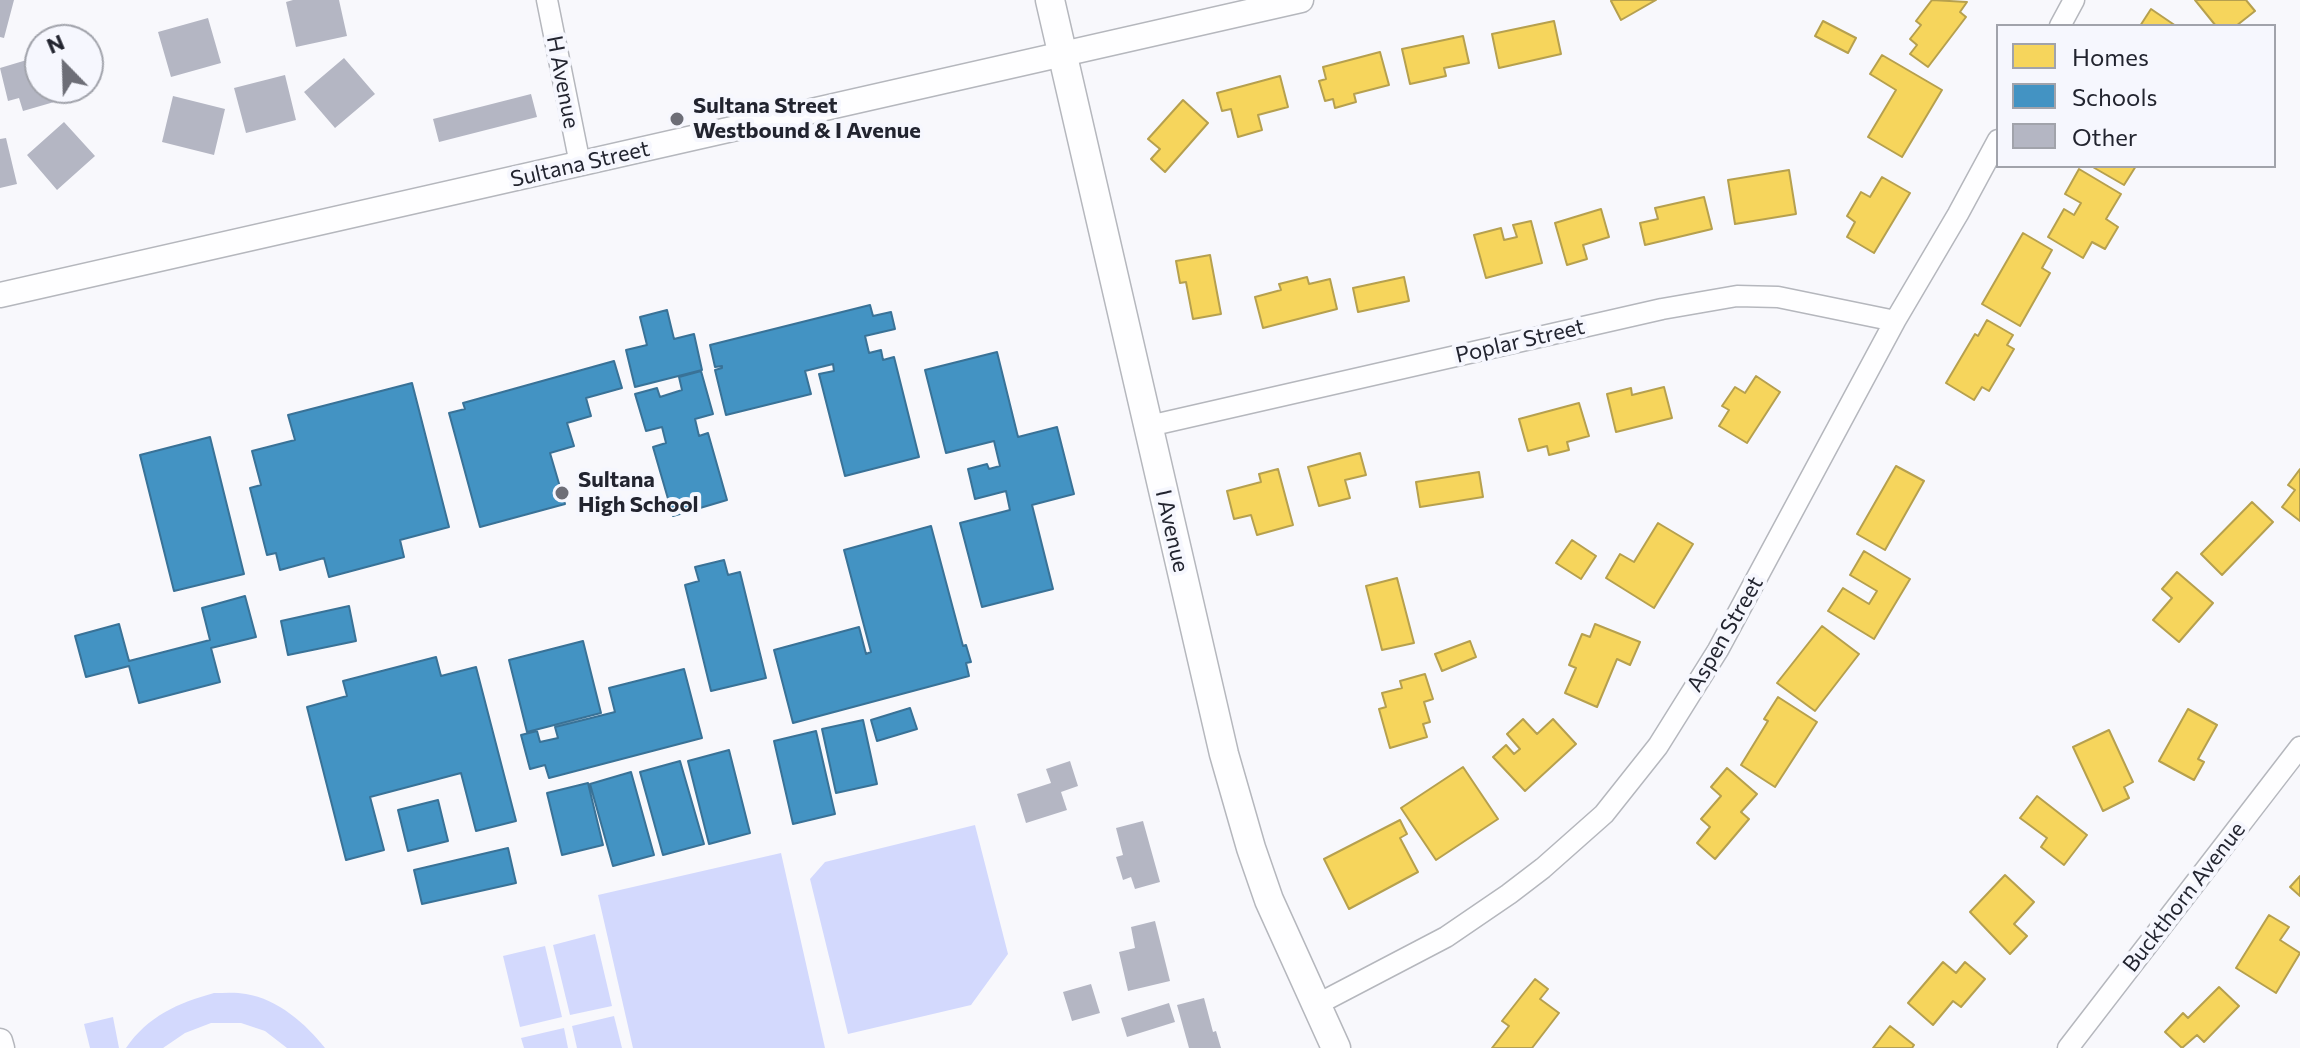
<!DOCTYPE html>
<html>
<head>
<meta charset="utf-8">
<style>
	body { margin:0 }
	#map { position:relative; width:2300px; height:1048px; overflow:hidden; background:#f8f8fc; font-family:Commissioner,sans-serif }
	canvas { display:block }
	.legend { position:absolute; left:1996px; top:24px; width:280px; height:144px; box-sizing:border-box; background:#f6f7fe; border:2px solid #a1a3ab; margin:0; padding:10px 14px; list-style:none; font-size:24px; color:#22242f }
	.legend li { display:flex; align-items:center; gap:16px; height:40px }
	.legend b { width:40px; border:2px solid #a1a3ab }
	.north { position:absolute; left:24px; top:24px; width:80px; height:80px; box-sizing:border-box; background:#f6f7fe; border:2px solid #a1a3ab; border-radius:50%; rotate:337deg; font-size:22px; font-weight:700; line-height:32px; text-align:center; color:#22242f }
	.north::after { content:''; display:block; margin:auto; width:28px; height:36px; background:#6d6e77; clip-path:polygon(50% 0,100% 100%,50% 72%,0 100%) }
</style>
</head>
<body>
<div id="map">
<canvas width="2300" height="1048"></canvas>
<ul class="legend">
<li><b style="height:22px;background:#f6d55c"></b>Homes</li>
<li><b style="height:22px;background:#4393c3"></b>Schools</li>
<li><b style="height:22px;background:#b4b6c3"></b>Other</li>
</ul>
<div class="north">N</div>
</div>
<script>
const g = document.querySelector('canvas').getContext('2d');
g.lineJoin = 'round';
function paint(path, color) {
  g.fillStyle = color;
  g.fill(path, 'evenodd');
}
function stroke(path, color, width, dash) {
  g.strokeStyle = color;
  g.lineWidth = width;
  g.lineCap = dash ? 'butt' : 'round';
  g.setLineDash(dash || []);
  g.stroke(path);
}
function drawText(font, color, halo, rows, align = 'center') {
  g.font = font + ' Commissioner,sans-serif';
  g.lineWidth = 8;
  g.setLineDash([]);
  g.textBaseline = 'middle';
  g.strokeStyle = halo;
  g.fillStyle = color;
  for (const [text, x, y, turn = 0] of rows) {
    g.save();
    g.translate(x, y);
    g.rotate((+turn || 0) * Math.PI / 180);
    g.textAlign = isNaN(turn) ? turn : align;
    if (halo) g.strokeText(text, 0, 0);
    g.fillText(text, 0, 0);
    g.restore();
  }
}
paint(new Path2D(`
	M975,825L1008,954L971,1005L848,1034L810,879L825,862Z
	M781,853L825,1048H633L598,895Z
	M595,934L612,1006L570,1015L553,945Z
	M545,946L562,1017L520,1027L503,956Z
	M214,993C224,993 236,992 246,994C278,999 306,1024 325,1048H287L265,1031L241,1023H211L185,1033L163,1048H126C148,1016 178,1003 214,993Z
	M614,1016L622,1048H577L572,1026Z
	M113,1017L119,1048H90L84,1024Z
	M564,1028L568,1048H524L521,1038Z`), '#d3d9fd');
const homes = new Path2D(`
	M1613,0H1656L1621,20L1611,1Z
	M1932,0L1967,2L1960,12L1966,17L1928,67L1910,54L1917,45L1910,39L1921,25L1916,21Z
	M2195,0H2246L2255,11L2236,26H2216Z
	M2151,9L2176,26H2140Z
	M1554,21L1561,54L1499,68L1492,34Z
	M1823,21L1856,38L1848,53L1815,36Z
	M1463,36L1469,63L1444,68L1446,76L1410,84L1402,49Z
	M1380,52L1389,85L1354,94L1356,102L1335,108L1333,99L1325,101L1319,81L1326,79L1323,67Z
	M1882,55L1942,90L1902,157L1868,137L1896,90L1870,74Z
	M1280,76L1288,107L1258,115L1262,130L1238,137L1231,109L1222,111L1217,93Z
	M1183,100L1208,123L1165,172L1151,159L1160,149L1148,139Z
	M2091,166H2136L2124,185Z
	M2079,169L2121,194L2106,219L2118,227L2105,249L2092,242L2083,258L2048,237L2064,209L2074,215L2081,203L2065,194Z
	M1789,170L1796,214L1735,224L1728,180Z
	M1882,177L1910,193L1874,253L1847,237L1855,222L1847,216L1861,192L1870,197Z
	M1704,197L1712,229L1645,245L1640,223L1658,219L1655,208Z
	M1601,209L1609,237L1583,245L1587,259L1567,265L1555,223Z
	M1531,221L1542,263L1486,278L1474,235L1501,228L1504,240L1517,237L1513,225Z
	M2023,233L2052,250L2042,268L2050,273L2020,326L1982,304Z
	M1210,255L1221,314L1193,319L1186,282L1180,283L1176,261Z
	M1307,277L1309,284L1330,279L1337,309L1263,328L1255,297L1281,290L1279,284Z
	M1404,277L1409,301L1358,312L1353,288Z
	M1987,320L2013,335L2007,345L2014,349L1989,391L1982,387L1974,400L1946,383L1975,334L1978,336Z
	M1756,376L1780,392L1747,443L1719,426L1729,410L1722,406L1735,387L1745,393Z
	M1664,387L1672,418L1616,432L1607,394L1631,388L1632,395Z
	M1579,403L1589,436L1567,442L1569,450L1549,455L1547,446L1528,451L1519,419Z
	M1360,453L1366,475L1345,480L1350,498L1319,506L1308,467Z
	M1896,466L1924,481L1885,550L1857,534Z
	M1278,469L1293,525L1257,535L1251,515L1234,519L1227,491L1261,482L1259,474Z
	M2300,469V521L2282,507L2295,490L2288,485Z
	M1479,472L1483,497L1420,507L1416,482Z
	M2252,502L2273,522L2222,575L2201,554Z
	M1658,523L1693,544L1654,608L1606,578L1620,554L1634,562Z
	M1572,540L1596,556L1581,579L1556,563Z
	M1864,551L1910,579L1874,639L1828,611L1843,588L1869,604L1877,591L1850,575Z
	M2177,572L2213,603L2179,642L2153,620L2172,598L2162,589Z
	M1397,578L1414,643L1382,650L1366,586Z
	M1595,624L1640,642L1630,665L1617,659L1597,707L1565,693L1576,668L1569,665L1582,634L1590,637Z
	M1822,626L1859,654L1815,711L1777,683Z
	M1470,641L1476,657L1442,671L1435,654Z
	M1425,674L1433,699L1424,702L1430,722L1423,724L1427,737L1390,748L1379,709L1386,707L1382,693L1402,688L1400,681Z
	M1778,697L1817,722L1775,787L1741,765L1768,721L1764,719Z
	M2188,709L2217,725L2198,759L2204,762L2194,780L2159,761Z
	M1523,719L1537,734L1553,719L1576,744L1525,791L1493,757L1506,745L1514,754L1520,749L1507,734Z
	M2109,730L2133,782L2124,787L2129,798L2103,811L2073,747Z
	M1463,767L1498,819L1436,860L1401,808Z
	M1727,768L1757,794L1741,812L1749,819L1715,859L1697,843L1710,827L1701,819L1721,796L1711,787Z
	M2037,796L2087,835L2064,865L2041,847L2047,838L2020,818Z
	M1400,820L1407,834L1400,838L1418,872L1349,909L1324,859Z
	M2005,875L2034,902L2014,924L2027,936L2010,954L1970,912Z
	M2300,876V896L2290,887Z
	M2269,915L2289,927L2280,940L2300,953L2276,993L2236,968Z
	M1943,962L1956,973L1965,962L1985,979L1961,1007L1953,1001L1933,1025L1908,1003Z
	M1535,979L1548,989L1540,999L1559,1013L1532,1048H1492L1509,1026L1502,1021Z
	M2219,987L2239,1006L2204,1042L2197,1035L2182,1048L2165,1032L2183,1013L2188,1018Z
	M1890,1026L1914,1045L1912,1048H1873Z`);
paint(homes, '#f6d55c');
stroke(homes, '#b6a04e', 2);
const schools = new Path2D(`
	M870,305L873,316L891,312L895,329L865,336L869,353L881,350L883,360L894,357L919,457L845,476L819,374L834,371L833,364L805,371L811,394L726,415L715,370L722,368V366L715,367L710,345Z
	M667,310L674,339L694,334L702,370L635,387L626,350L647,345L640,317Z
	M997,352L1018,437L1057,427L1074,494L1032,505L1053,589L982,607L960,523L1010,510L1006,491L975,499L968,469L987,464L989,469L1000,466L994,441L946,453L925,370Z
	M614,361L622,388L586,398L591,416L567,423L574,446L550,453L565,504L480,527L449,413L465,409L463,403Z
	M701,371L713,414L695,419L699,436L708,433L727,500L673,516L653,447L666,443L662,427L646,431L635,394L657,388L660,397L682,390L679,377Z
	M412,383L449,527L400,540L404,557L329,577L324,558L280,570L276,553L267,555L250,488L261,485L252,451L295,440L288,415Z
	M210,437L244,574L174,591L140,455Z
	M931,526L963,646L966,645L971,662L966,663L969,676L793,723L774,650L859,627L866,654L871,652L844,550Z
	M724,560L728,575L740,572L766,678L711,691L685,585L699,581L695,567Z
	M245,596L256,637L211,648L220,682L139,703L129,666L86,677L75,636L119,624L129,661L210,640L202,608Z
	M349,606L356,641L288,655L281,621Z
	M583,641L601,713L527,732L509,660Z
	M436,657L441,676L476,667L516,821L476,831L461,773L370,797L384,850L346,860L307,707L347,696L343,681Z
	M684,669L702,738L549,778L545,765L530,769L521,735L537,731L540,742L558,738L555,727L615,712L609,688Z
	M910,708L917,729L877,741L871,720Z
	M863,720L877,784L836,793L822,729Z
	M816,731L835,814L793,824L774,741Z
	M729,750L750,833L709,844L688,761Z
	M680,761L704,844L663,855L640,772Z
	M631,772L654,855L613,866L590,784Z
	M588,783L603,845L562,855L547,793Z
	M438,800L448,841L408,851L398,810Z
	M508,848L516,883L422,904L414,870Z`);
paint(schools, '#4393c3');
stroke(schools, '#397297', 2);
paint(new Path2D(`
	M0,0H14L4,38L0,37Z
	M293,0H339L347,36L296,47L286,2Z
	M208,18L221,63L171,77L158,32Z
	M40,56V88H57L61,100L23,111L19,98L8,101L0,68Z
	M344,58L375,94L335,128L304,92Z
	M285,75L296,120L246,133L234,88Z
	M531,94L537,117L439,142L433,119Z
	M173,96L225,109L214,155L162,142Z
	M64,122L95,156L57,190L27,155Z
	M6,138L17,184L0,188V139Z
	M1070,761L1078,786L1061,792L1067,810L1026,823L1017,794L1051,783L1046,769Z
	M1143,821L1160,882L1135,889L1131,877L1123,880L1116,857L1123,855L1116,828Z
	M1155,921L1170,981L1128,991L1119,952L1135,948L1131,927Z
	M1091,984L1100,1013L1072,1021L1063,992Z
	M1204,998L1213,1032L1216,1031L1221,1048H1189L1177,1005Z
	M1169,1003L1175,1022L1127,1037L1121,1018Z`), '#b4b6c3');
const minor = new Path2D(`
	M547,0L580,164
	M2060,26L2074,0
	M1149,426L1662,309L1737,296L1778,297L1895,321
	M1316,1005L1446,937L1509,894L1543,868L1604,814L1658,746L1718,650L1895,321L1958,214L1998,140
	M2068,1048L2300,747`);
const tertiary = new Path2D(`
	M0,295L1301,0
	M0,1041L2,1048`);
const secondary = new Path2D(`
	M1050,0L1224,754L1251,848L1269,900L1336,1048`);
stroke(minor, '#b5b7bd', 23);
stroke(tertiary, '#b5b7bd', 27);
stroke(secondary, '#b5b7bd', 31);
stroke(minor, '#fefeff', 20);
stroke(tertiary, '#fefeff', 24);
stroke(secondary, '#fefeff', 28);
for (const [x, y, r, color] of [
	[677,119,8,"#6d6e77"],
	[562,493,8,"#6d6e77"]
]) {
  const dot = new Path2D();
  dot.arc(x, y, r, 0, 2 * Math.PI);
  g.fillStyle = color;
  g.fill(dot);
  stroke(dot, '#f6f7fe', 3);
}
drawText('22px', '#22242f', '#f6f7fe', [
	["H Avenue",563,82,79],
	["Sultana Street",580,164,-13],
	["Poplar Street",1520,341,-13],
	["I Avenue",1172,531,77],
	["Aspen Street",1725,634,-60],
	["Buckthorn Avenue",2184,897,-52]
]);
drawText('bold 22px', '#22242f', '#f6f7fe', [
	["Sultana Street",693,106],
	["Westbound & I Avenue",693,131],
	["Sultana",578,480],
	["High School",578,505]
], 'left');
</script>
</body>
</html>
